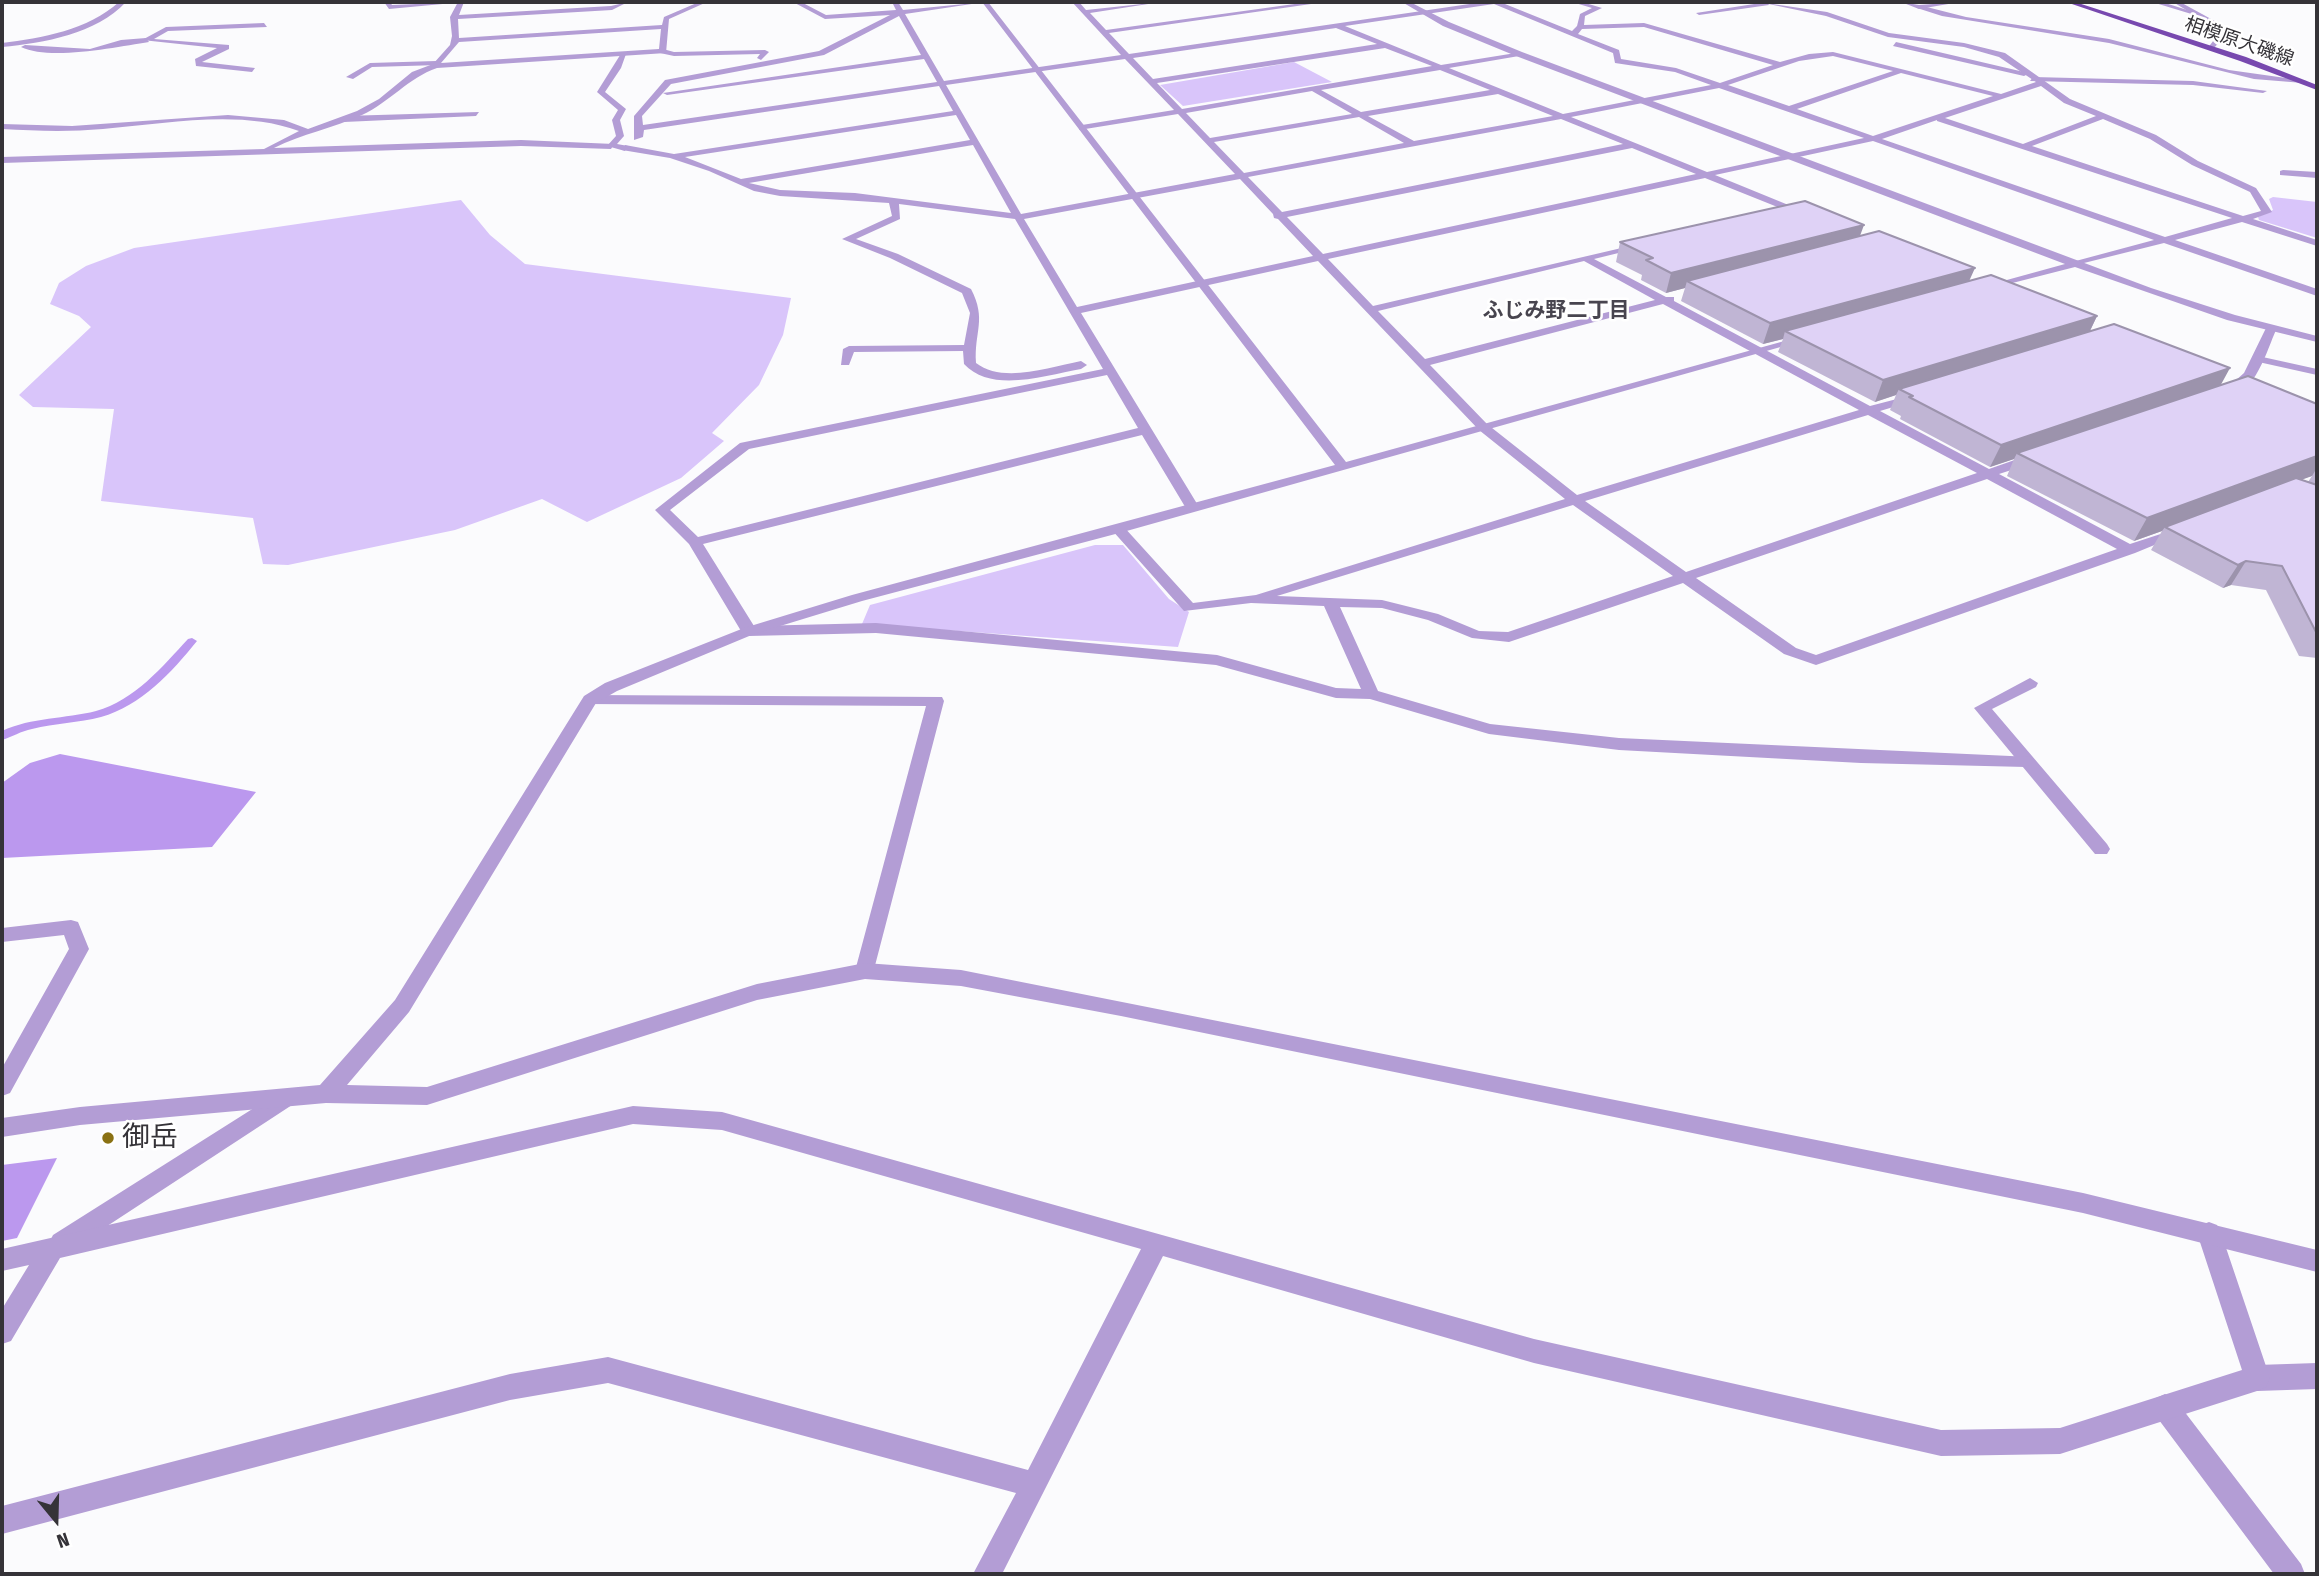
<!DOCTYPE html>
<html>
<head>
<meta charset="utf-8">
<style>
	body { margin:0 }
	#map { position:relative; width:2319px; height:1576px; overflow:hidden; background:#fbfbfd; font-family:"Fira Sans Condensed",sans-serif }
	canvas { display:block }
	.frame { position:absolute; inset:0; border:4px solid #353338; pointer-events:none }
	.north { position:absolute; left:21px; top:1485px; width:70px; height:70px; -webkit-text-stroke:5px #fff; paint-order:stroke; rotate:161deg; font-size:19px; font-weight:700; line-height:28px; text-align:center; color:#353338 }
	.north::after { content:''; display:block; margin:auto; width:24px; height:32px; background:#353338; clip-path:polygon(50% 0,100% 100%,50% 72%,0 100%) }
</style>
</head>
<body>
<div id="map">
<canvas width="2319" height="1576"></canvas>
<div class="frame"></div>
<div class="north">N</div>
</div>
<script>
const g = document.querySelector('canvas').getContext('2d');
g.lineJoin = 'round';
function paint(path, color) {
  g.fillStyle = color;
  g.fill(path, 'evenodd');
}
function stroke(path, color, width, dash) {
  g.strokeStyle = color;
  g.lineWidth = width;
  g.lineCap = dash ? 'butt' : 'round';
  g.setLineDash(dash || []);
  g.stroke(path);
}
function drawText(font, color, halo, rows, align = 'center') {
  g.font = font + ' "Fira Sans Condensed","Noto Sans JP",sans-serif';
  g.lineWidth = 5;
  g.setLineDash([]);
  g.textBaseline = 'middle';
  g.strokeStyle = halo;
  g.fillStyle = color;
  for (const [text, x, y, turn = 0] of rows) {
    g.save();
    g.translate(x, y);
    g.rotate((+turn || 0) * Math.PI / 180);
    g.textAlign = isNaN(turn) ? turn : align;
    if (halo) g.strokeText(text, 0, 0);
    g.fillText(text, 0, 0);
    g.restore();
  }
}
paint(new Path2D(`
	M1294,62L1332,82L1183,106L1160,85Z
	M2273,197L2317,202V238L2259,220L2258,217L2273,210L2269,199Z
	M461,200L490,235L525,264L791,298L783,335L759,385L712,433L724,441L681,478L587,522L542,499L455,530L288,565L263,564L253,518L101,501L114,409L33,407L19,395L91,327L79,316L50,304L59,283L86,266L134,248Z
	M1095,545H1123L1169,599L1189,612L1178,647L862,624L870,605Z`), '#d9c5fa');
paint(new Path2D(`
	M60,754L256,792L212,847L2,858V783L30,763Z
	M57,1158L17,1238L2,1241V1165Z`), '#bb98ee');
paint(new Path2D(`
	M192,638L197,641C172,672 141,706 101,717C79,723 55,723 32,729C21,731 12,737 2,740V731C32,717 65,719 96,711C135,700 162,667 188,639Z`), '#bb98ee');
paint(new Path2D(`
	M384,2H390L392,5L464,2L389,9Z
	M1767,2L1769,5L1699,15L1696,13Z
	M2152,2H2162L2203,15L2198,16Z
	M1919,5L1966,17L2109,39L2229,70L2307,81L2303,83L2254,79L2109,43L1942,16L1917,8Z
	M264,23L267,27L168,31L154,39L229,45V49L202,62L255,68L252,72L196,66L195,59L217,48L142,40L166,27Z
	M1896,42L2024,72L2028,74L2024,76L1893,46Z
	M663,49L674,52L765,50L769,52L761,60L757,58L760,54L674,56L660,53Z
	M622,52L626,54L621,68L605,92L626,109L620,120L624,136L617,144L628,146L625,151L607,146L616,136L612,120L618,110L597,92Z
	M436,61L439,65L372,67L353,79L346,77L370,63Z
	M2033,77L2193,81L2267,91L2263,93L2193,85L2030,81Z
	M479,112L476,116L344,122L340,119L344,116Z
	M2283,170L2317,172V178L2280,175V171Z
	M2258,356L2317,369V375L2254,361V357Z
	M2030,678L2038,683L2036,687L1992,709L2107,844L2110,849L2107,854H2095L1974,708Z
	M71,920L78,922L89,949L10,1093L2,1096V1068L69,949L64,935L2,942V928Z
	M284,1089L292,1091L295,1098L292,1105L69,1251L61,1254L53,1251L49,1243L53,1235Z
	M2317,1363V1389L2257,1391L2248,1387L2244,1378L2248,1369L2257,1365Z
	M2165,1394L2174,1398L2301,1564L2305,1574H2274L2156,1416L2152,1407L2156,1398Z`), '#b39dd5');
paint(new Path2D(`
	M119,2H126C96,34 44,43 2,47V43C42,38 88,30 119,2Z
	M458,2H464L459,15L611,6L628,2L612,10L458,19L459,38L662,25L664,17L699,2H707L669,19L666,53L437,68C408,78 390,102 362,115C333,128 302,134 274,148L521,140L614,144L611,149L521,146L2,163V157L264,149L299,131C238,109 167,124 103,129C69,132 36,131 2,129V124L72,126L228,115L284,120L308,129L357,111L379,99L412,72L433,64L450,45L452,36L450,17ZM661,29L659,49L441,63L459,42Z
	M793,2H801L826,15L896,10L892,2H898L903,10L985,2L905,14L944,81L1121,55L1072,2H1079L1086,10L1161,2L1090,13L1106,30L1309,2H1325L1109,33L1129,54L1483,2H1500L1572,31L1577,26L1580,14L1592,8L1572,2H1582L1602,8L1585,16L1584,25L1644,23L1780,62L1809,54L1833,52L2001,94L2036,82L1999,57L1964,47L1888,37L1826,16L1759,2L1827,12L1889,33L1964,43L2005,53L2070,99L2156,135L2198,161L2256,188L2272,212L2253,219L2317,240V246L2242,222L2175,240L2317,289V296L2164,243L2072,266V262L2154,240L1873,141L1715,175L1808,213V217L1805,218L1705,178L1328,259L1373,306L1643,243V247L1594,259L1666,297H1674V301L1870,406L1920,393V399L1880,411L1989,469L2026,456H2036V462L1999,474L2130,544L2179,528L2186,532L2135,553L1816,665L1784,654L1683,583L1509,642L1472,638L1428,620L1382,608L1340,607L1378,691L1490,724L1619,738L2032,757L2035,761L2026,767L1861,763L1619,750L1489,734L1370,699L1336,698L1216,665L876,633L749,636L741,631L689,544L655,510L740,443L1103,369L1015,219L899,204L900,219L856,239L898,254L971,289C987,320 974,331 976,363C1003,384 1050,367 1081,361L1087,365L1081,369C1046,375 992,394 964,364L963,351L854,352L849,365H841L843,349L849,346L964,345L970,313L962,293L890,258L842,239L892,216L889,203L780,196L754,191L709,171L670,158L622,150L625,145L674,154L953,111L939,86L644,130L643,137L634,140V116L665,80L819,51L890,15L825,19ZM1494,4L1613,53L1615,63L1675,72L1711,85L1563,114L1449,68L1519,56L1522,52L1441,65L1345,26ZM899,16L921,55L663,93L667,95L924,59L937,82L643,125L642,116L671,84L824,55ZM1644,27L1773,65L1720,83L1676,68L1621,59L1619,50L1578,34L1582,29ZM1336,28L1377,44L1153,79L1133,58ZM1385,48L1432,66L1182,109L1157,83ZM1833,56L1893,71L1789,106L1728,85L1799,61ZM1125,59L1174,110L1082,125L1079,130L1178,114L1235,174L1021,214L946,85ZM1440,70L1490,90L1361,112L1321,90ZM1901,73L1993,96L1873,136L1797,109ZM2041,86L2064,103L2096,116L2023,144L1945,118ZM1719,88L1864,138L1707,172L1571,117ZM1312,91L1352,114L1210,138L1186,113ZM1498,94L1553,116L1414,141L1368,116ZM956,115L970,140L741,179L685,157ZM1359,117L1404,143L1244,173L1214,142ZM1561,119L1623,144L1282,212L1248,177ZM2103,119L2150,139L2192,165L2250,192L2261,211L2243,216L2032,146ZM1937,120V121L2232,218L2165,237L1882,139ZM973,145L1011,213L855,193L780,190L749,183ZM1632,148L1696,174L1323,254L1287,217ZM1240,179L1273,214L1274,218L1278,219L1313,256L1077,307L1024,219ZM1318,261L1479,430L1565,499L1256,595L1193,603L1123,526H1113L1111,529L1184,611L1251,603L1324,606L1361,689L1336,688L1217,655L876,623L754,626L703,544L1142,435L1187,510H1197L1199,507L1081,313ZM1584,261L1655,300L1425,359L1378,311ZM1663,304L1859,410L1577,495L1487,424L1430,365ZM1107,375L1138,428L698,537L670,510L749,449ZM1868,415L1977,473L1686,572L1585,501ZM1987,479L2117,549L1816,655L1796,648L1696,578ZM1573,505L1673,576L1508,632L1479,631L1438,614L1382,600L1277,596Z
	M1901,2L1919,5L1960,2L1919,9Z
	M2173,2H2180L2222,25L2225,36L2213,49H2207L2217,36L2216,28Z
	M146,38L149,42C116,47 50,61 21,47L25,45L90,49L121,40Z
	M2266,328L2276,330C2267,350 2254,398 2226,395V389L2244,373Z
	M590,695L942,697L944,701L872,977L865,979L858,977L855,971L926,706L584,704L582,700Z
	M633,1106L722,1112L1534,1339L1941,1430L2060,1428L2242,1370L2197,1233L2201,1225L2209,1222L2217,1225L2221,1233L2270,1378L2266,1387L2257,1391L2060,1454L1941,1456L1534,1363L1163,1256L1002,1574H973L1016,1493L608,1383L510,1400L2,1534V1506L510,1374L608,1357L1028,1470L1141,1249L722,1130L633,1124L60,1258L11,1341L2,1344V1309L29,1265L2,1271V1249Z`), '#b39dd5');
paint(new Path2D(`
	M982,2H988L1346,462L1799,337L1809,339L1123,532L862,601L754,634L617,691L596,703L409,1012L347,1085L427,1087L757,984L865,963L961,970L2083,1193L2317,1250V1272L2083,1213L1121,1016L961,986L865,979L757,1000L427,1105L326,1103L80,1125L2,1137V1118L80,1107L320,1085L395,1000L584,696L605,683L744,628L852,595L1335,465Z
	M1402,2H1410L1449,22L1522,52L2151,288L2235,315L2317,336V342L2227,320L2075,267L1985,290V286L2065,264L1516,56L1443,26Z`), '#b39dd5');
paint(new Path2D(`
	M2066,2H2075L2246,57L2317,85V90L2240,61Z`), '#7849af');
paint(new Path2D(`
	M1859,236L1969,281L2097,316L2090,331L2221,385L2317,404V658L2299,656L2266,590L2231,585L2223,588L2151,550L2162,531L2134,541L2007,476L2014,459L1990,467L1900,419L1901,416L1890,410L1896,395L1875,402L1778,352L1783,339L1763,344L1681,301L1685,288L1666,293L1641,280L1642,275L1616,262L1620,242ZM2312,476L2308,482L2301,479Z`), '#c0b5d4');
paint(new Path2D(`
	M1864,225L1857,244L1687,281L1685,288L1666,293L1671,273Z
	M1975,268L1966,288L1785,331L1783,339L1763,344L1770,323Z
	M2097,316L2087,337L1899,389L1896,395L1875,402L1883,380Z
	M2230,368L2218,390L2017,453L2014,459L1990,467L2001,445Z
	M2317,456V472L2315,471L2312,476L2168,529L2165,527L2162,531L2134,541L2147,518Z
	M2246,561L2231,585L2223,588L2238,565Z`), '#9c93ac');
const building = new Path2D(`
	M1805,201L1864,225L1671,273L1646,260L1653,258L1620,242Z
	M1879,231L1975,268L1770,323L1687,281Z
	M1991,275L2097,316L1883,380L1785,331Z
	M2114,324L2230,368L2001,445L1909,397L1913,396L1899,389Z
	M2248,376L2317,404V456L2147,518L2017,453Z
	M2296,478L2317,485V632H2316L2282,566L2246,561L2238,565L2165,527Z`);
paint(building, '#dfd2f6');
stroke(building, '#9c93ac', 2);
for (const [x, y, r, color] of [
	[108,1138,7,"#8a7113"]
]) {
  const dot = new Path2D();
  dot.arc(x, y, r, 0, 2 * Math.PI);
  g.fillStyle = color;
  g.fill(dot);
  stroke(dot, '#fff', 2.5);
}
drawText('19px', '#353338', '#fff', [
	["相模原大磯線",2239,42,19]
]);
drawText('bold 21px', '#48454f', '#fff', [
	["ふじみ野二丁目",1556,311]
]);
drawText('28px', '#353338', '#fff', [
	["御岳",122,1138]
], 'left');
</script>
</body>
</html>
